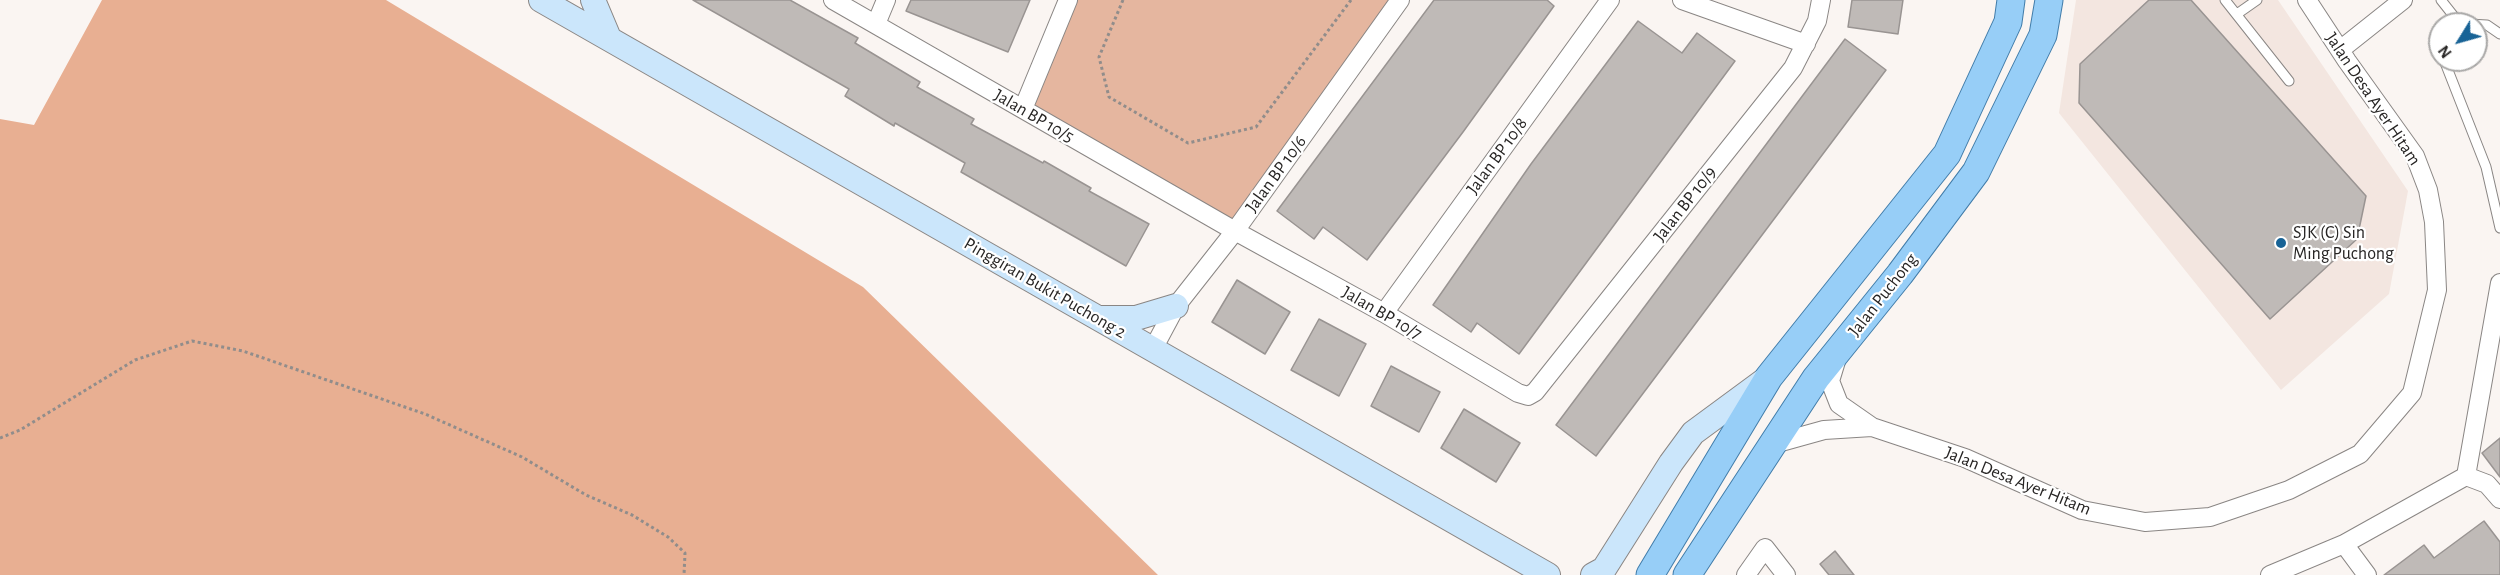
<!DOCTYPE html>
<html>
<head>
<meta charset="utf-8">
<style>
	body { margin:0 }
	#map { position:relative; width:2500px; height:575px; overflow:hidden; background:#faf5f2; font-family:"Alegreya Sans",sans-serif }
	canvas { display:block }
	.north { position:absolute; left:2428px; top:12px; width:60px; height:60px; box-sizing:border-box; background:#fff; border:2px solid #a9a8a7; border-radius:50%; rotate:233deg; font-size:16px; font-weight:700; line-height:24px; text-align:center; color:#272524 }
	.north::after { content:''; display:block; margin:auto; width:21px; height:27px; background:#186396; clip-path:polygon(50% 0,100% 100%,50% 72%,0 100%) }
</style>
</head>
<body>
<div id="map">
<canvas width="2500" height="575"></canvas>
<div class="north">N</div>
</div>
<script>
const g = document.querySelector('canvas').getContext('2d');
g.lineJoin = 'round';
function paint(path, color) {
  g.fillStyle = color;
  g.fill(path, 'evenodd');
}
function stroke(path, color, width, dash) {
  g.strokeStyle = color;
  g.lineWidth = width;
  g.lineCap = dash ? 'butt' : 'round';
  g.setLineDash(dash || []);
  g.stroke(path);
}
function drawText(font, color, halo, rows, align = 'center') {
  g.font = font + ' "Alegreya Sans",sans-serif';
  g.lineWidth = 4.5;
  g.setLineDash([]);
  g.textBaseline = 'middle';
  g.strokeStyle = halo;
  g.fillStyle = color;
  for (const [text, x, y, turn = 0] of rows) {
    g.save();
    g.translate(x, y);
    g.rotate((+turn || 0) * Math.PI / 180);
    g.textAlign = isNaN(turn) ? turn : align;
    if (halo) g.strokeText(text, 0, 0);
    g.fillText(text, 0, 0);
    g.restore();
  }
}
paint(new Path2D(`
	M2076,0H2278L2408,191L2389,294L2281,390L2059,113Z`), '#f3e6e0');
paint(new Path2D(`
	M1068,0H1399L1235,231L1023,109Z`), '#e5b69f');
paint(new Path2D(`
	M102,0H386L863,287L1158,575H0V119L34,125Z`), '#e8af92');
const building = new Path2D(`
	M693,0H790L858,38L855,43L920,82L917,87L974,119L971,124L1043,163L1044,161L1091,188L1089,191L1149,224L1126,266L961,172L965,163L895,123L894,126L845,96L849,89Z
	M911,0H1030L1008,52L906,11Z
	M1434,0H1547L1554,6L1463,132L1367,260L1323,227L1314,239L1277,211Z
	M1852,0H1903L1898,34L1848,27Z
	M2149,0H2191L2366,196L2357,239L2270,319L2079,103L2080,64Z
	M1638,21L1682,53L1697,33L1735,61L1519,354L1477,323L1471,332L1433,305L1531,164Z
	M1845,39L1886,70L1596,456L1556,425Z
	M1237,280L1290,312L1265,354L1212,322Z
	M1319,319L1366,344L1339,396L1291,370Z
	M1391,366L1440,392L1419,432L1371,406Z
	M1464,409L1520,443L1496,482L1441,448Z
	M2500,438V477L2482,453Z
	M2484,521L2500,542V575H2384L2424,545L2434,558Z
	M1835,551L1854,575H1829L1820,564Z`);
paint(building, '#bfbab7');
stroke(building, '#999492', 1.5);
const lane = new Path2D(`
	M2225,0L2289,81
	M2441,0L2460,24
	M2237,14L2257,0
	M2469,24L2487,25L2500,34
	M2444,60L2486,167L2500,228`);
const street = new Path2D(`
	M833,0L1235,231L1384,313L1518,393L1528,396L1535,392L1793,68L1817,21L1821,0
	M1682,0L1806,44
	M876,24L886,0
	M2340,50L2403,0
	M1023,109L1068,0
	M1384,313L1610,0
	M1153,349L1176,306L1235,231L1400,0
	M1872,427L1965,458L2082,510L2145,522L2210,517L2289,490L2360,454L2412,393L2437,290L2434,222L2428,190L2415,156L2347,61L2307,0
	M1770,445L1824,430L1872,427L1839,404L1830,381L1837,358
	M2466,476L2487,484L2500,499
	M2344,544L2367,575
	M1746,575L1765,548L1786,575
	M2270,575L2344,544L2466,476L2500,283`);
const secondary = new Path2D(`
	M541,0L1548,575
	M593,0L609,38
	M1100,318H1136L1176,306
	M1593,575L1604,569L1671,463L1693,433L1769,377`);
const primary = new Path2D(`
	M1650,575L1769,377L1947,154L2008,22L2011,0
	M1687,575L1816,378L1900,274L1976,172L2043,35L2049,0`);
stroke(lane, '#8a8684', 11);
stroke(street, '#8a8684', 20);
stroke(secondary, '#8a8684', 26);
stroke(primary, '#427daa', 29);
stroke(new Path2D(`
	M1123,0L1099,57L1109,97L1188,143L1256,127L1351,0
	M0,438L20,430L135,360L192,341L243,351L425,414L522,457L586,495L632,515L668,537L685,553L684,575`), '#918d8b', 3, [3, 3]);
stroke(lane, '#fff', 9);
stroke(street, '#fff', 18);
stroke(secondary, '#cbe6fb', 24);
stroke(primary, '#97cef7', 27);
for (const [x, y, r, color] of [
	[2281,243,6,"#186396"]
]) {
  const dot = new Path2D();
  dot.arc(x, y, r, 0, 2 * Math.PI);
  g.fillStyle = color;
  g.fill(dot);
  stroke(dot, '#fff', 2);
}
drawText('18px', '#272524', '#fff', [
	["Jalan Desa Ayer Hitam",2373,99,56],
	["Jalan BP 10/5",1034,116,30],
	["Jalan BP 10/8",1497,156,-54],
	["Jalan BP 10/6",1276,174,-54],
	["Jalan BP 10/9",1685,204,-52],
	["Pinggiran Bukit Puchong 2",1045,288,30],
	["Jalan Puchong",1883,295,-52],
	["Jalan BP 10/7",1382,313,30],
	["Jalan Desa Ayer Hitam",2018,481,22]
]);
drawText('18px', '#272524', '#fff', [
	["SJK (C) Sin",2293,233],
	["Ming Puchong",2293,254]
], 'left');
</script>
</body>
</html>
